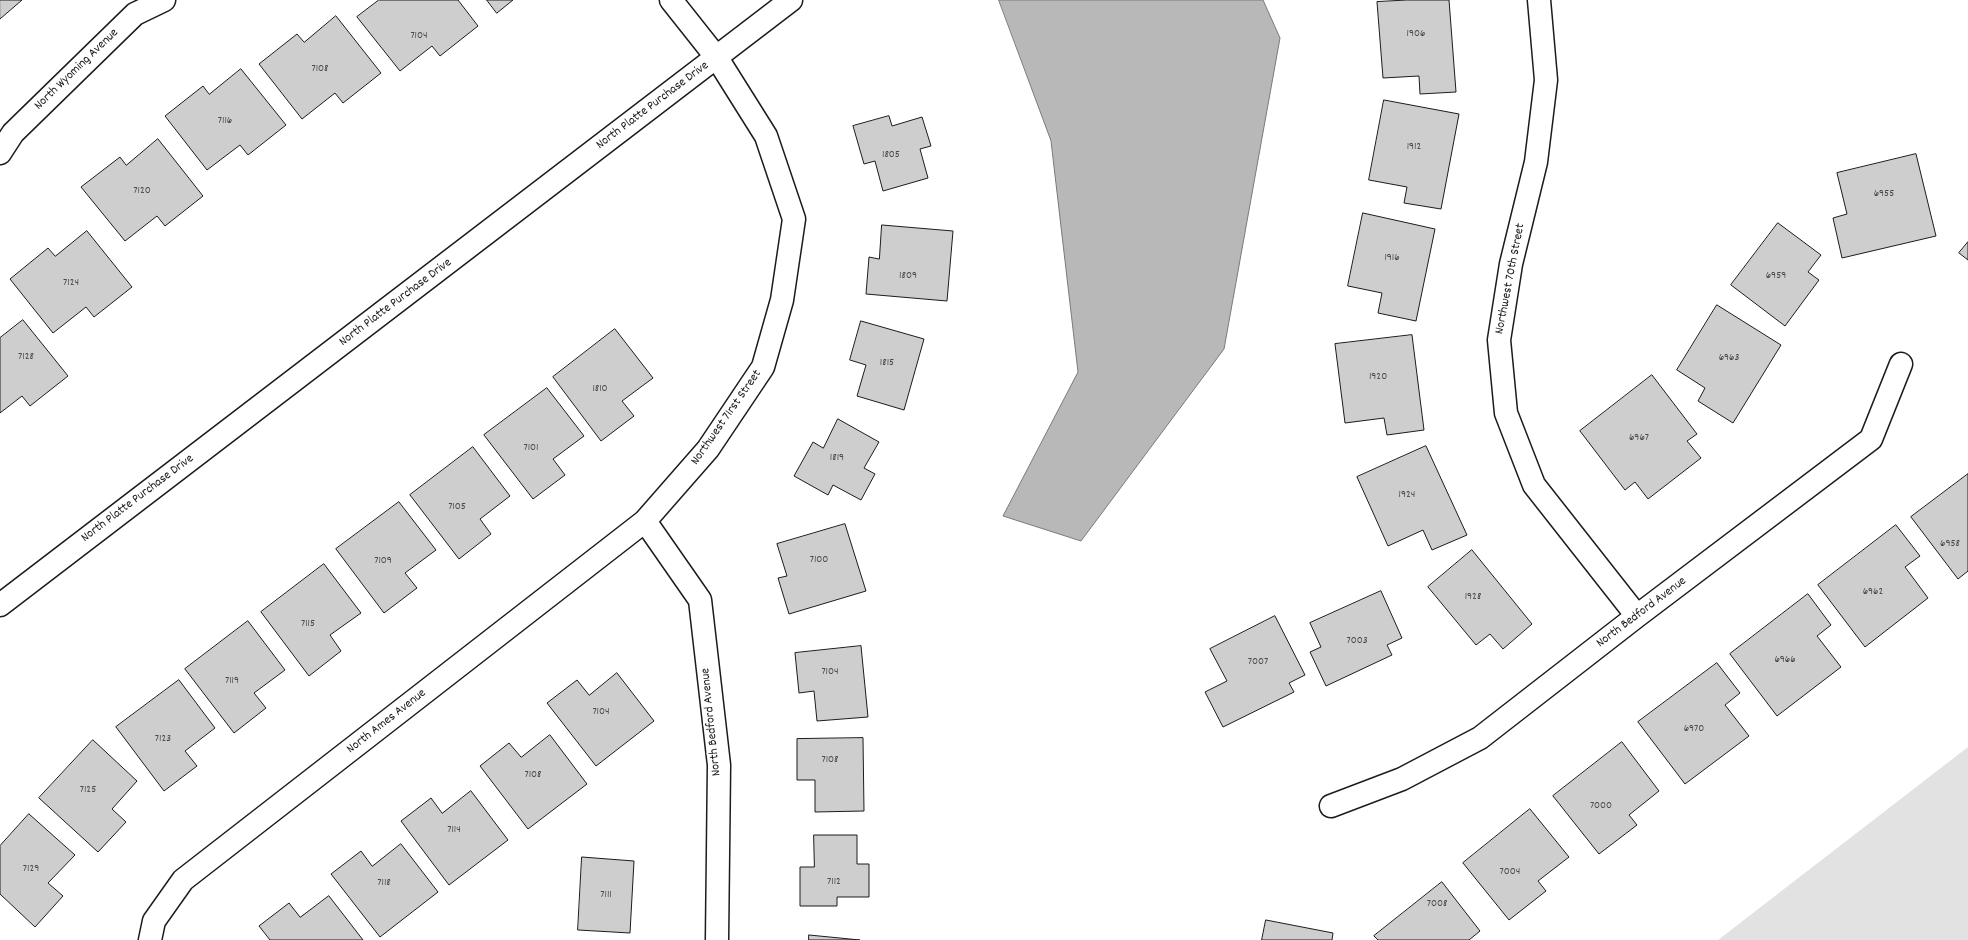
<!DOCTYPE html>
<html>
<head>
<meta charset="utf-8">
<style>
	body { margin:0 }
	canvas { display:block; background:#fff }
</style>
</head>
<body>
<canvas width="1968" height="940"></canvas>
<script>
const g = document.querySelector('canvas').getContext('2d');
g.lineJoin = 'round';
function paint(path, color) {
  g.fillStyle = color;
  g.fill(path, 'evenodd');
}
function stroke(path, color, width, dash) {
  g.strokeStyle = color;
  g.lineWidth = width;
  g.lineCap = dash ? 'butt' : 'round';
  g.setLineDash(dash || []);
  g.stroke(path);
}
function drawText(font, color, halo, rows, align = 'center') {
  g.font = font + ' Dekko,sans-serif';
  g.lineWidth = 3.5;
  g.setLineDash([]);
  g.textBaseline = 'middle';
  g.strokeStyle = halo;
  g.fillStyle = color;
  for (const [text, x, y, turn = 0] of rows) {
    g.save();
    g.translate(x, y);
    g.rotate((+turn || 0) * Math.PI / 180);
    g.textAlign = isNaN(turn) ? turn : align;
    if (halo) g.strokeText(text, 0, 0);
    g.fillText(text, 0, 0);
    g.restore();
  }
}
paint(new Path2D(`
	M1968,747V940H1718Z`), '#e2e2e2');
const water = new Path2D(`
	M999,0H1263L1280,38L1224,349L1081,541L1003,516L1078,372L1051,141Z`);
paint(water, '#b8b8b8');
stroke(water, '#7a7a7a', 1);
const building = new Path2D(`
	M0,0H22L0,19Z
	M379,0H458L478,26L440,56L432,46L400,71L357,17Z
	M487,0H513L497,13Z
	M1407,0H1449L1456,92L1420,94L1419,76L1383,78L1377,2Z
	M336,16L381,73L343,103L335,93L302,119L259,64L297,34L304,42Z
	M241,69L286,125L248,155L240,145L207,170L165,116L203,86L209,94Z
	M1384,100L1459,114L1441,209L1404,203L1407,187L1369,180Z
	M889,116L892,126L922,117L931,146L920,149L928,178L883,191L875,161L864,164L853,126Z
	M158,139L203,196L165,226L157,216L125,241L81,187L120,157L126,165Z
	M1916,154L1936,236L1842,258L1833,218L1847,214L1837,173Z
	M1363,213L1435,229L1416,321L1378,313L1382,293L1348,286Z
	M1778,223L1821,255L1808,272L1819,280L1785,326L1731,285Z
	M882,225L953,231L947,301L866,294L869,257L879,259Z
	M87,231L132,287L94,317L86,307L53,333L10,279L48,248L55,256Z
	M1968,242V260L1959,253Z
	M1717,305L1781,345L1733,423L1698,401L1705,388L1677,370Z
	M23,320L68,376L30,406L22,396L0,413V338Z
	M861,321L924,339L904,410L857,396L866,365L850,360Z
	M615,329L653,378L622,401L634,416L601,441L553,377Z
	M1412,335L1424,430L1387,435L1384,418L1345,423L1335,344Z
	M1652,375L1697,434L1687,441L1701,458L1648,499L1635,482L1625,490L1580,431Z
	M547,388L584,436L553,459L565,475L533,499L484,435Z
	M838,419L879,442L864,468L875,474L861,500L833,485L828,495L794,476L813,442L823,448Z
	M1426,446L1467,535L1432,550L1423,530L1388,546L1357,477Z
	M473,447L510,496L480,519L491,534L459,559L410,495Z
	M1968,474V571L1958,579L1911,517Z
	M399,502L436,550L405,573L417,588L384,613L336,549Z
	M845,524L866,591L789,614L778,578L787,576L777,544Z
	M1896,525L1920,556L1905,567L1928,598L1865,647L1818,585Z
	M1472,550L1532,624L1503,649L1490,634L1476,645L1428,587Z
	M324,564L361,613L330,635L341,651L309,676L261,612Z
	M1381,591L1402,638L1387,645L1392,655L1326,686L1310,652L1321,647L1310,623Z
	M1808,594L1831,625L1817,636L1841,667L1777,716L1730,654Z
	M1275,616L1305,675L1289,683L1294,692L1223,727L1205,692L1227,681L1210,649Z
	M248,621L285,670L254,693L266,708L234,733L185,669Z
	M861,646L868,717L817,721L814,691L799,693L795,653Z
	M1717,663L1740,693L1725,705L1749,736L1685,784L1638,722Z
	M617,673L654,721L596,766L547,703L577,680L589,695Z
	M179,680L215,728L185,751L197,766L164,791L116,727Z
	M550,735L587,784L528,829L480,766L509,743L521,757Z
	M863,738L864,811L815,812V780H797V739Z
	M93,740L137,781L112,809L126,822L98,852L39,798Z
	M1622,742L1659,791L1629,815L1637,825L1599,854L1553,796Z
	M471,791L508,840L449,885L401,821L431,798L442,813Z
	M1530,809L1569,857L1538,881L1546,891L1509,920L1463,863Z
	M29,814L75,855L48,883L63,896L35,927L0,894V846Z
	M814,835H857V864H869V897H837V906H800V867H814Z
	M401,844L438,892L380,937L331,874L361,851L372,866Z
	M582,857L634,861L630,933L578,930Z
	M1442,882L1480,931L1469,940H1378L1374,936Z
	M329,896L363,940H270L259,926L289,903L300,917Z
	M1266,920L1333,933L1332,940H1262Z
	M809,935L860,940H809Z`);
paint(building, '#cecece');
stroke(building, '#1c1c1c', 1);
const minor = new Path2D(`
	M1539,0L1546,80L1536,162L1511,264L1499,340L1506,413L1534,485L1637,616
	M0,153L13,133L135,14L164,0
	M645,521L700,600L719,765L717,940
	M0,605L791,0
	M1331,806L1402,779L1480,738L1637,616L1871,439L1901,364
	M150,940L154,921L183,880L645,521L708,449L763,367L782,300L794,219L766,136L717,58L671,0`);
stroke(minor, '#1c1c1c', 25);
stroke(minor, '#fff', 22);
drawText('11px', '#484848', null, [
	["1906",1416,34],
	["7104",419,36],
	["7108",320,69],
	["7116",225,121],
	["1912",1414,147],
	["1805",891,155],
	["7120",142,191],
	["6955",1884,194],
	["1916",1392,258],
	["1809",908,276],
	["6959",1776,276],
	["7124",71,283],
	["7128",26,357],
	["6963",1729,358],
	["1815",887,363],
	["1920",1378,377],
	["1810",600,389],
	["6967",1639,438],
	["7101",531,448],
	["1819",837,458],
	["1924",1407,495],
	["7105",457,507],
	["6958",1950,544],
	["7100",819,560],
	["7109",383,561],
	["6962",1873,592],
	["1928",1473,597],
	["7115",308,624],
	["7003",1357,641],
	["6966",1785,660],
	["7007",1258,662],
	["7104",830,672],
	["7119",232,681],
	["7104",601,712],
	["6970",1694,729],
	["7123",163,739],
	["7108",830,760],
	["7108",533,775],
	["7125",88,790],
	["7000",1601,806],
	["7114",454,830],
	["7129",31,869],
	["7004",1510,872],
	["7112",834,882],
	["7118",384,883],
	["7111",606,895],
	["7008",1437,904]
]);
drawText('13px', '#1c1c1c', '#fff', [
	["North Wyoming Avenue",77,70,-44],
	["North Platte Purchase Drive",653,106,-37],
	["Northwest 70th Street",1511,279,-79],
	["North Platte Purchase Drive",396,303,-37],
	["Northwest 71rst Street",727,418,-55],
	["North Platte Purchase Drive",138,499,-37],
	["North Bedford Avenue",1642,613,-37],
	["North Ames Avenue",387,722,-38],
	["North Bedford Avenue",712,722,-96]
]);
</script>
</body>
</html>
